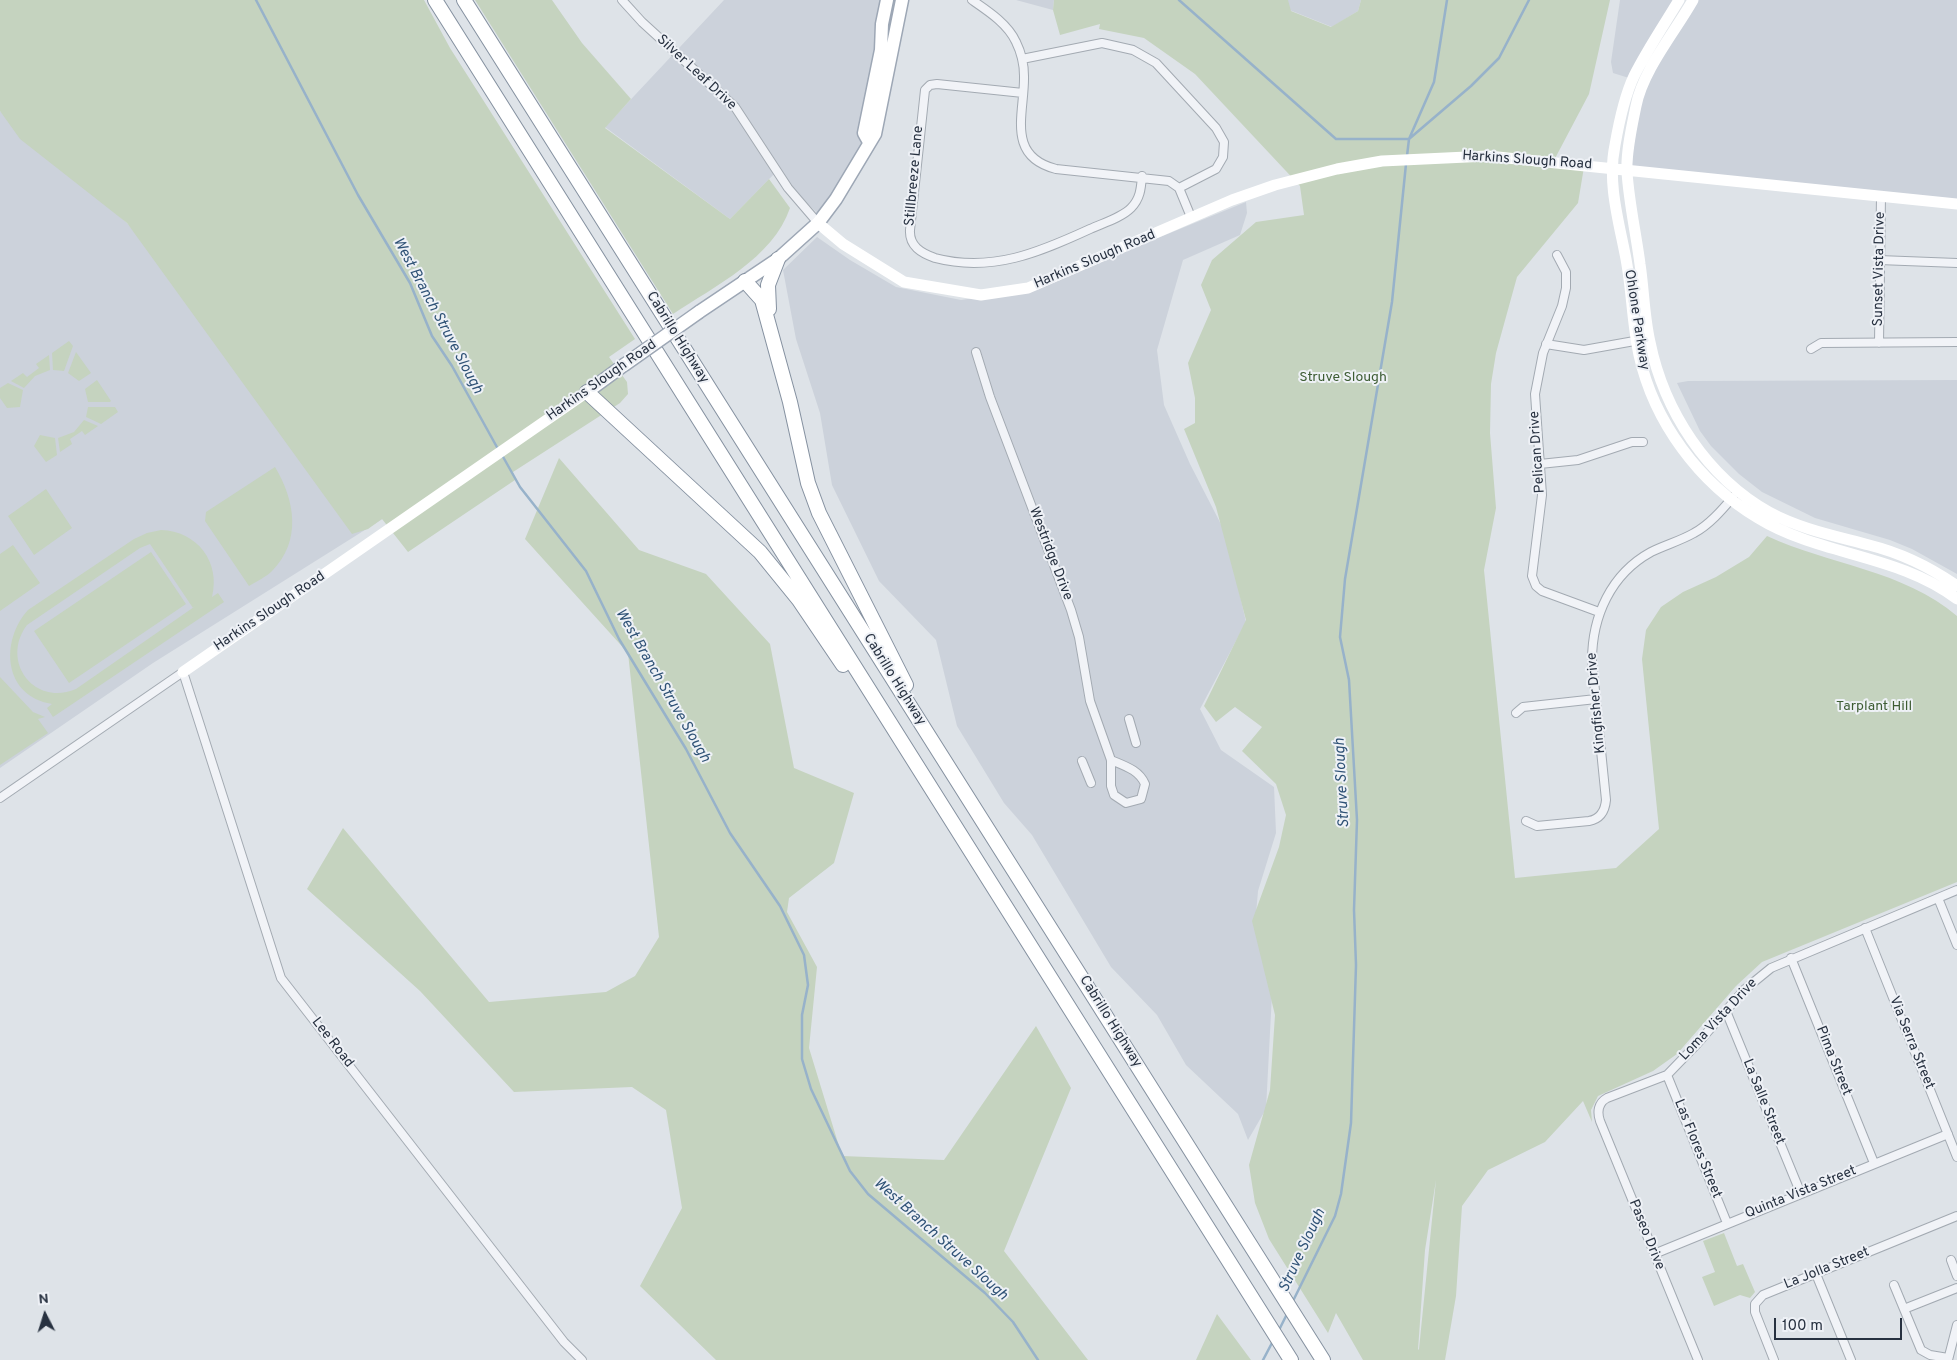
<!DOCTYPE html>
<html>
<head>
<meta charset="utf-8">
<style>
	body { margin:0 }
	#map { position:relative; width:1957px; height:1360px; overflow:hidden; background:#dee3e8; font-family:Overpass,sans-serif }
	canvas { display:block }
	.north { position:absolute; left:20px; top:1290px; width:50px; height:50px; -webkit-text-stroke:4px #eef1f6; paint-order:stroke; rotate:355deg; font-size:14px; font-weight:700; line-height:20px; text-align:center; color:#273140 }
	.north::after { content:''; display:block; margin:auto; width:18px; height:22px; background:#273140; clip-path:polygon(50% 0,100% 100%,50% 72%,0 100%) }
	.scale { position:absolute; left:1774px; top:1318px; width:128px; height:22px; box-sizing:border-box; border:2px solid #273140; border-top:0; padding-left:6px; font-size:15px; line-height:18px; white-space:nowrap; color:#273140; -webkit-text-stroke:4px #eef1f6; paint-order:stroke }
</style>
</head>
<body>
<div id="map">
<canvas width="1957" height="1360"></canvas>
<div class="north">N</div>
<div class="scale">100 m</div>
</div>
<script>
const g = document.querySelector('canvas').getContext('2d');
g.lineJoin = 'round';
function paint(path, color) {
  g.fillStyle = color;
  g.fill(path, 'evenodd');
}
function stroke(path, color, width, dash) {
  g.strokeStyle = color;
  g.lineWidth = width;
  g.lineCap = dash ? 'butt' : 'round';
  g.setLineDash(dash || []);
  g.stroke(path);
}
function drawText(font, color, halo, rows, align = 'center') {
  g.font = font + ' Overpass,sans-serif';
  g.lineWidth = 4;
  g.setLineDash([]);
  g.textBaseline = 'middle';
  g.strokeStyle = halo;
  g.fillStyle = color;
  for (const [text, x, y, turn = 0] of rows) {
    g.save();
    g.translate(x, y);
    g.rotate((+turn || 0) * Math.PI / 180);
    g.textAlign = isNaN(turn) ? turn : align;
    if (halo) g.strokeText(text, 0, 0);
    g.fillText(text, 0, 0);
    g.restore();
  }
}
paint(new Path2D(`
	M724,0H890L871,122L857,164L817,213L776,172L730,219L605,127Z
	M1016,0H1054L1053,10Z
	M1277,0H1361L1358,11L1332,27L1282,7Z
	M1620,0H1673L1629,78L1613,73L1611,62Z
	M1693,0H1957V205L1627,169L1636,106Z
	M0,111L126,222L245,353L384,518L153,663L0,768Z
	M1246,202L1247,213L1240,235L1183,260L1157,350L1164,405L1190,464L1226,534L1246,622L1200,709L1221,750L1274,787L1276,833L1258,891L1255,926L1272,994L1266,1109L1248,1140L1238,1114L1186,1065L1157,1015L1111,967L1032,835L1004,803L957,726L936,640L879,581L832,485L820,413L796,339L783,270L817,237L850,260L896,287L961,300L1033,289Z
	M1957,380V574L1912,549L1890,540L1815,518L1762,492L1739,474L1711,446L1700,431L1677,383L1688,381Z`), '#ccd2db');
paint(new Path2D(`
	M0,0H424L450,48L635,339L609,357L627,382L628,394L620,403L513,472L515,480L408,552L382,519L368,529L352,534L127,223L20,139L0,111Z
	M475,0H552L582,43L631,99L605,128L730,219L769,179L790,208C773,258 715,286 673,314Z
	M1054,0H1288L1291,11L1331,27L1358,11L1361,0H1610L1589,94L1551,166L1584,167L1578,203L1517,277L1496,353L1491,384L1490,433L1496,508L1484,570L1515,878L1616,868L1659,829L1642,659L1646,630L1661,607L1683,592L1716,577L1749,557L1767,536C1830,565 1903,570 1957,616V882L1762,962L1736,986L1677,1054L1653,1071L1598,1096L1591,1110L1592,1122L1583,1101L1545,1142L1488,1170L1462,1206L1456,1296L1445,1360H1363L1336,1313L1328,1333L1269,1239L1255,1203L1249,1165L1270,1090L1275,1015L1252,921L1279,847L1286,815L1276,784L1242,751L1262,727L1235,707L1216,722L1204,706L1246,620L1216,507L1184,429L1195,423V398L1188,363L1211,310L1201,285L1212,260L1256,222L1304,215L1300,186L1195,74L1144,38L1099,29L1100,24L1060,35L1053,10ZM1436,1180L1419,1349L1418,1350L1425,1250Z
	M69,341L73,346L64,371L53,370L52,353Z
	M76,352L91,373L79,381L68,373Z
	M49,355L50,370L35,376L24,388L11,381L23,373L27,377L39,368L36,364Z
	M97,380L111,401L110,402H88L85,389Z
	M8,383L23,390L20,407L7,408L0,398V388Z
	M88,407H115L118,412L101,424L86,417Z
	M84,420L98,426L85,435L82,431L70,439L72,444L60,452L58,438L74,432Z
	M40,435L55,438L57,455L46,462L34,446Z
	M559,458L639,550L706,574L770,644L794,768L854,793L834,863L789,898L787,912L817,967L809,1048L842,1156L944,1160L1036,1026L1071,1088L1004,1251L1088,1360H716L640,1286L682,1208L666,1110L632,1087L514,1092L420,991L307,889L343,828L489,1002L606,992L635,976L659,937L628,653L525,539Z
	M275,467C295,500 302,541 272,571C266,577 257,581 249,586L205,521L206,512Z
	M46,489L72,528L34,555L8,516Z
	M161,530C197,531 221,562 212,597L218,593L224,602L53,717L47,708L52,704C3,696 0,641 28,610L134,539L147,533ZM150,544L193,608L196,605L194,607L76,689C34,707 0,661 27,625L140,548Z
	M13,545L40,583L0,611V554Z
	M151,552L186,604L69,683L34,631Z
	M0,677L33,712L45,717L38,719L48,733L0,765Z
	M1724,1233L1737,1266L1743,1264L1755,1292L1750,1298L1740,1295L1714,1306L1702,1277L1715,1272L1703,1241Z
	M1217,1314L1251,1360H1196Z`), '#c5d3bf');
stroke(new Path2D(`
	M256,0L358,195L410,283L432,336L452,366L498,449
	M1179,0L1336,139H1409L1434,82L1447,0
	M1407,156L1409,139L1471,86L1499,58L1529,0
	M502,455L520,487L586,571L619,639L686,749L730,833L780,906L804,955L808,985L802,1015V1059L811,1089L850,1171L868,1194L985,1293L1013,1322L1038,1360
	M1292,1303L1335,1216L1341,1194L1351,1123L1356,965L1354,910L1357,820L1349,680L1340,637L1345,579L1392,302L1406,164
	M1279,1330L1288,1312
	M1263,1360L1273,1341`), '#97b2ca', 2.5);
const street = new Path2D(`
	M622,0L642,22L735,107L788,188L818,223
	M972,0C988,11 1008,24 1016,42C1021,52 1024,64 1024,76C1025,112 1005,156 1056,169L1169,181L1179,188L1191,217
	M1022,59L1102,43L1133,50L1156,63L1216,128L1224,142L1223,157L1216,169L1179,188
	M1023,93L937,84L930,85L925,90L910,230C909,246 921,253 935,258C992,273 1040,252 1090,229C1103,223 1121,218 1131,208C1140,199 1141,189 1142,176
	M1557,255L1566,272V288L1562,306L1543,353L1535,394L1542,495L1532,576L1536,586L1542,591L1599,612
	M1879,260L1957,263
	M1879,343L1881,196
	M1546,344L1584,350L1640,340
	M1811,349L1821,343L1957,342
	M976,352L990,397L1071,610L1079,637L1090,701L1111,760V786L1114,795L1126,803L1141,799L1145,784C1139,770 1125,766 1111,760
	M1540,464L1578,460L1632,442H1643
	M1516,713L1523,707L1596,699
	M1129,719L1136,743
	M1082,761L1091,783
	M0,798L183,672L281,978L564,1342L582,1360
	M1526,821L1537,826L1589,821C1600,819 1605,811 1606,800L1592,661C1592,616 1611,574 1651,552C1665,545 1680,541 1694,533C1709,525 1722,510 1733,497
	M1938,898L1957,945
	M1865,928L1957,1157
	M1791,958L1874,1163
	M1726,1011L1801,1194
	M1667,1075L1727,1223
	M1654,1254L1948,1134
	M1951,1260L1957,1276
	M1816,1274L1851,1360
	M1894,1285L1921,1350L1930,1355L1948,1358
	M1904,1309L1957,1288
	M1698,1360L1600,1121C1597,1112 1598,1103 1607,1098L1667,1075L1697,1044L1744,990L1771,968L1957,890
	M1774,1360L1755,1312V1304L1763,1295L1957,1216
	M1948,1360L1957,1325`);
const primary = new Path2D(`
	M869,142L864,133L881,50L882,24L887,0
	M699,312L778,259L818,223L836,199L875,134L902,0
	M587,392L624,365`);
const highway = new Path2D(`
	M435,0L1291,1360
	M464,0L1323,1360
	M745,281L762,300L790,402L808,483L819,513L906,685
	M769,309L768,285L778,259
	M587,392L760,552L799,600L843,665`);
stroke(street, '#a3aab2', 10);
stroke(primary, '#9da7b5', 15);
stroke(highway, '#8591a0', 16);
stroke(street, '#f1f3f7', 8);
stroke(new Path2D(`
	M1679,0C1664,25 1647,50 1634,76C1624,97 1619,122 1615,145C1607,183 1619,222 1626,259C1632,291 1632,323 1639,355C1654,422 1699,483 1758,518C1820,556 1898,554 1957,599
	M1693,0C1675,32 1643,70 1636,106C1632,126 1626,151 1627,172C1629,203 1636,233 1640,264C1644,290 1644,316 1650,342C1664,411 1707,477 1769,512C1800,529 1836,536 1869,545C1901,553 1930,567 1957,586
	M818,223L843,244L904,282L981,295L1028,288L1232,200L1275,185L1337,169L1382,161L1488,156L1957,204
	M183,672L587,392`), '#fff', 11);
stroke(primary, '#fff', 12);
stroke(highway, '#fff', 14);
const primaryBridge = new Path2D(`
	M624,365L699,312`);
stroke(primaryBridge, '#9da7b5', 15, []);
stroke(primaryBridge, '#fff', 12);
drawText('14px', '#273140', '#eef1f6', [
	["Silver Leaf Drive",696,73,43],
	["Harkins Slough Road",1527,161,4],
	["Stillbreeze Lane",915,176,-85],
	["Harkins Slough Road",1095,260,-23],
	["Sunset Vista Drive",1880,269,-89],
	["Ohlone Parkway",1636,320,81],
	["Cabrillo Highway",677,338,58],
	["Harkins Slough Road",602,381,-35],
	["Pelican Drive",1538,452,-94],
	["Westridge Drive",1050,554,69],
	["Harkins Slough Road",270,612,-34],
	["Cabrillo Highway",894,680,58],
	["Kingfisher Drive",1597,703,-95],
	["Loma Vista Drive",1719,1020,-47],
	["Cabrillo Highway",1110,1022,58],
	["Lee Road",332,1043,52],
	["Via Serra Street",1911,1043,68],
	["Pima Street",1833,1061,68],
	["La Salle Street",1763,1102,68],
	["Las Flores Street",1697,1149,68],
	["Quinta Vista Street",1801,1193,-22],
	["Paseo Drive",1646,1235,68],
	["La Jolla Street",1827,1269,-22]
]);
drawText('14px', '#3d5c33', '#eef1f6', [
	["Struve Slough",1343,378],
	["Tarplant Hill",1874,707]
]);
drawText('italic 15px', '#2f5276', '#eef1f6', [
	["West Branch Struve Slough",437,316,62],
	["West Branch Struve Slough",662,686,60],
	["Struve Slough",1343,783,-93],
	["West Branch Struve Slough",940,1240,42],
	["Struve Slough",1303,1251,-65]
]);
</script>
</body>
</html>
